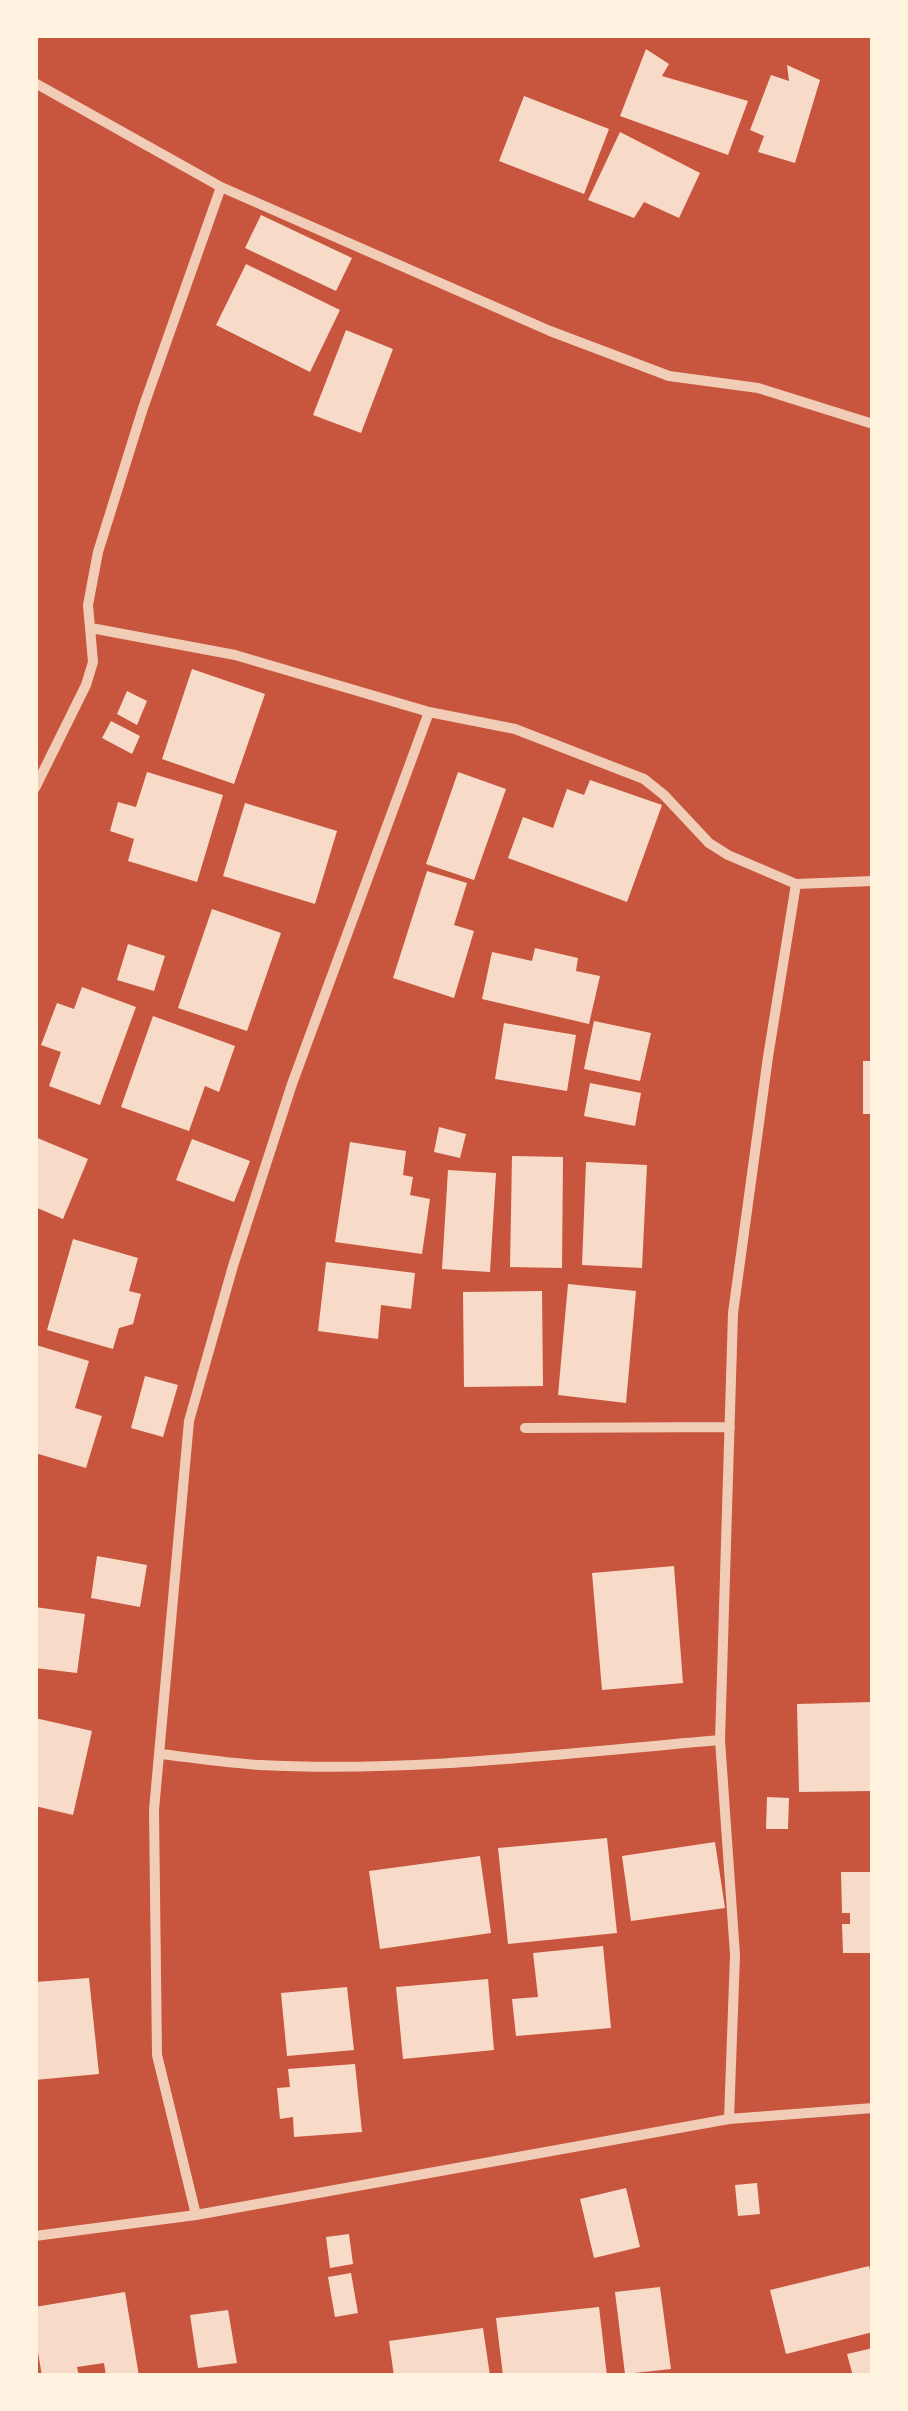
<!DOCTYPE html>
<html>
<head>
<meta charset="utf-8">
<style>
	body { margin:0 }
	#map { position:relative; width:908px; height:2411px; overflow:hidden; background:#c8553d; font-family:"Archivo Narrow",sans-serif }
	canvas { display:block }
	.frame { position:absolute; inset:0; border:38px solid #fff3e0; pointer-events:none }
</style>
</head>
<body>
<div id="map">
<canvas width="908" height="2411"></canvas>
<div class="frame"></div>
</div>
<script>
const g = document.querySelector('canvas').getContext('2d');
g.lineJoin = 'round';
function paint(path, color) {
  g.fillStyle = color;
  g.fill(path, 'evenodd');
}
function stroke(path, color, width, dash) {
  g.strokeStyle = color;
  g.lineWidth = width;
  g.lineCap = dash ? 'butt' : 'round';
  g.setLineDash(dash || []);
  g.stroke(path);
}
paint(new Path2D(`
	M646,49L669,64L662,76L748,101L728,155L620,116Z
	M787,65L820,80L795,163L758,152L764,136L750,130L771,75L789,81Z
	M524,96L609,129L584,194L499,161Z
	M620,132L700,173L679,218L644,202L634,218L588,200Z
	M261,215L352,258L336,291L245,248Z
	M246,264L340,310L310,372L216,325Z
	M346,330L393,349L361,433L313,415Z
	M192,669L265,694L234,784L162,759Z
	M127,691L147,701L137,725L117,714Z
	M111,721L140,736L132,754L102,738Z
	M147,772L223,795L197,882L128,861L134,839L110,831L118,802L136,807Z
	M458,772L506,789L474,880L426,864Z
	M590,780L662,805L627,902L508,858L523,817L553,828L567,789L584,795Z
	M245,803L337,831L315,904L223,876Z
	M427,871L467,883L454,925L474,931L454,998L393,978Z
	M212,909L281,933L247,1031L178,1008Z
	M128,944L165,956L154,991L117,980Z
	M535,948L578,958L576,971L600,976L589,1024L482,999L492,952L532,961Z
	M82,987L136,1007L100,1105L49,1086L61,1052L41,1045L57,1003L74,1009Z
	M153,1016L235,1046L219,1092L205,1086L189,1131L121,1107Z
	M594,1021L651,1033L640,1081L584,1069Z
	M504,1023L576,1035L567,1091L495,1079Z
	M863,1061H873V1114H863Z
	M590,1083L641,1093L635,1126L584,1116Z
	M439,1127L466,1134L460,1158L434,1152Z
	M35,1137L88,1159L63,1219L35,1207Z
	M192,1139L250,1161L234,1202L176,1180Z
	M350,1142L406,1151L403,1175L413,1177L410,1195L430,1199L422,1254L335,1242Z
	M512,1156L563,1157L562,1268L510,1267Z
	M586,1162L647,1165L642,1268L582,1265Z
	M448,1170L496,1173L490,1272L442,1269Z
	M73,1239L138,1258L129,1291L141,1294L133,1324L119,1328L113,1349L47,1330Z
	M326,1262L415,1273L411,1309L381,1305L378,1339L318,1331Z
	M568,1284L636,1291L626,1403L558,1395Z
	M542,1291L543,1386L464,1387L463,1292Z
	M36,1345L89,1361L75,1408L102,1416L86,1468L35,1453Z
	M145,1376L178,1385L163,1437L131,1428Z
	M97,1556L147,1565L140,1607L91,1598Z
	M674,1566L683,1683L602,1690L592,1573Z
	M35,1607L85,1614L77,1673L35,1668Z
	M873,1702V1791L799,1792L797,1704Z
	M35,1718L92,1731L73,1815L35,1806Z
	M767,1797L789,1798L788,1829H766Z
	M607,1838L617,1933L508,1944L498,1848Z
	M715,1842L725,1908L631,1921L622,1856Z
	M480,1856L491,1933L380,1949L369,1871Z
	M841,1872H873V1953H843L842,1924H850V1913H842Z
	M603,1946L611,2028L516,2036L512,1999L538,1997L533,1953Z
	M89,1978L99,2074L35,2080V1982Z
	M488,1979L494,2050L403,2059L396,1987Z
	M347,1987L354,2050L287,2056L281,1993Z
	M355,2064L362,2132L294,2137L293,2117L280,2119L277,2088L290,2087L288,2069Z
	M757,2183L760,2214L738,2216L735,2185Z
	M626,2188L640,2247L594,2258L580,2199Z
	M349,2234L353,2264L330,2268L326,2237Z
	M869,2266L873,2281V2332L786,2354L770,2290Z
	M351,2273L358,2313L335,2317L328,2277Z
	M660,2287L671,2369L625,2374L615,2292Z
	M125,2292L139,2376H106L104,2363L77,2367L79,2376H42L35,2334V2307Z
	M599,2307L607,2376H503L496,2318Z
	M228,2310L237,2363L198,2368L190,2315Z
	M483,2328L490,2376H394L389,2341Z
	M873,2348V2376H853L847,2354Z`), '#f7dbc8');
stroke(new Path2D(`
	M35,83L221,187L550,331L669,376L758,388L873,424
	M91,628L235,655L429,712L515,729L644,779L664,795L709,843L728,855L796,884L873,881
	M35,788L86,685L93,662L88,605L98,552L143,408L221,187
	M525,1428L730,1427
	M161,1754C194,1758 227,1763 260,1765C413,1773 567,1753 720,1740
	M729,2119L735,1955L720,1740L733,1313L768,1057L796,884
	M196,2215L157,2055L154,1810L189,1421L233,1266L292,1084L429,712
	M35,2236L196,2215L729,2119L873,2108`), '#f1ccb7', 10);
</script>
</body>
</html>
